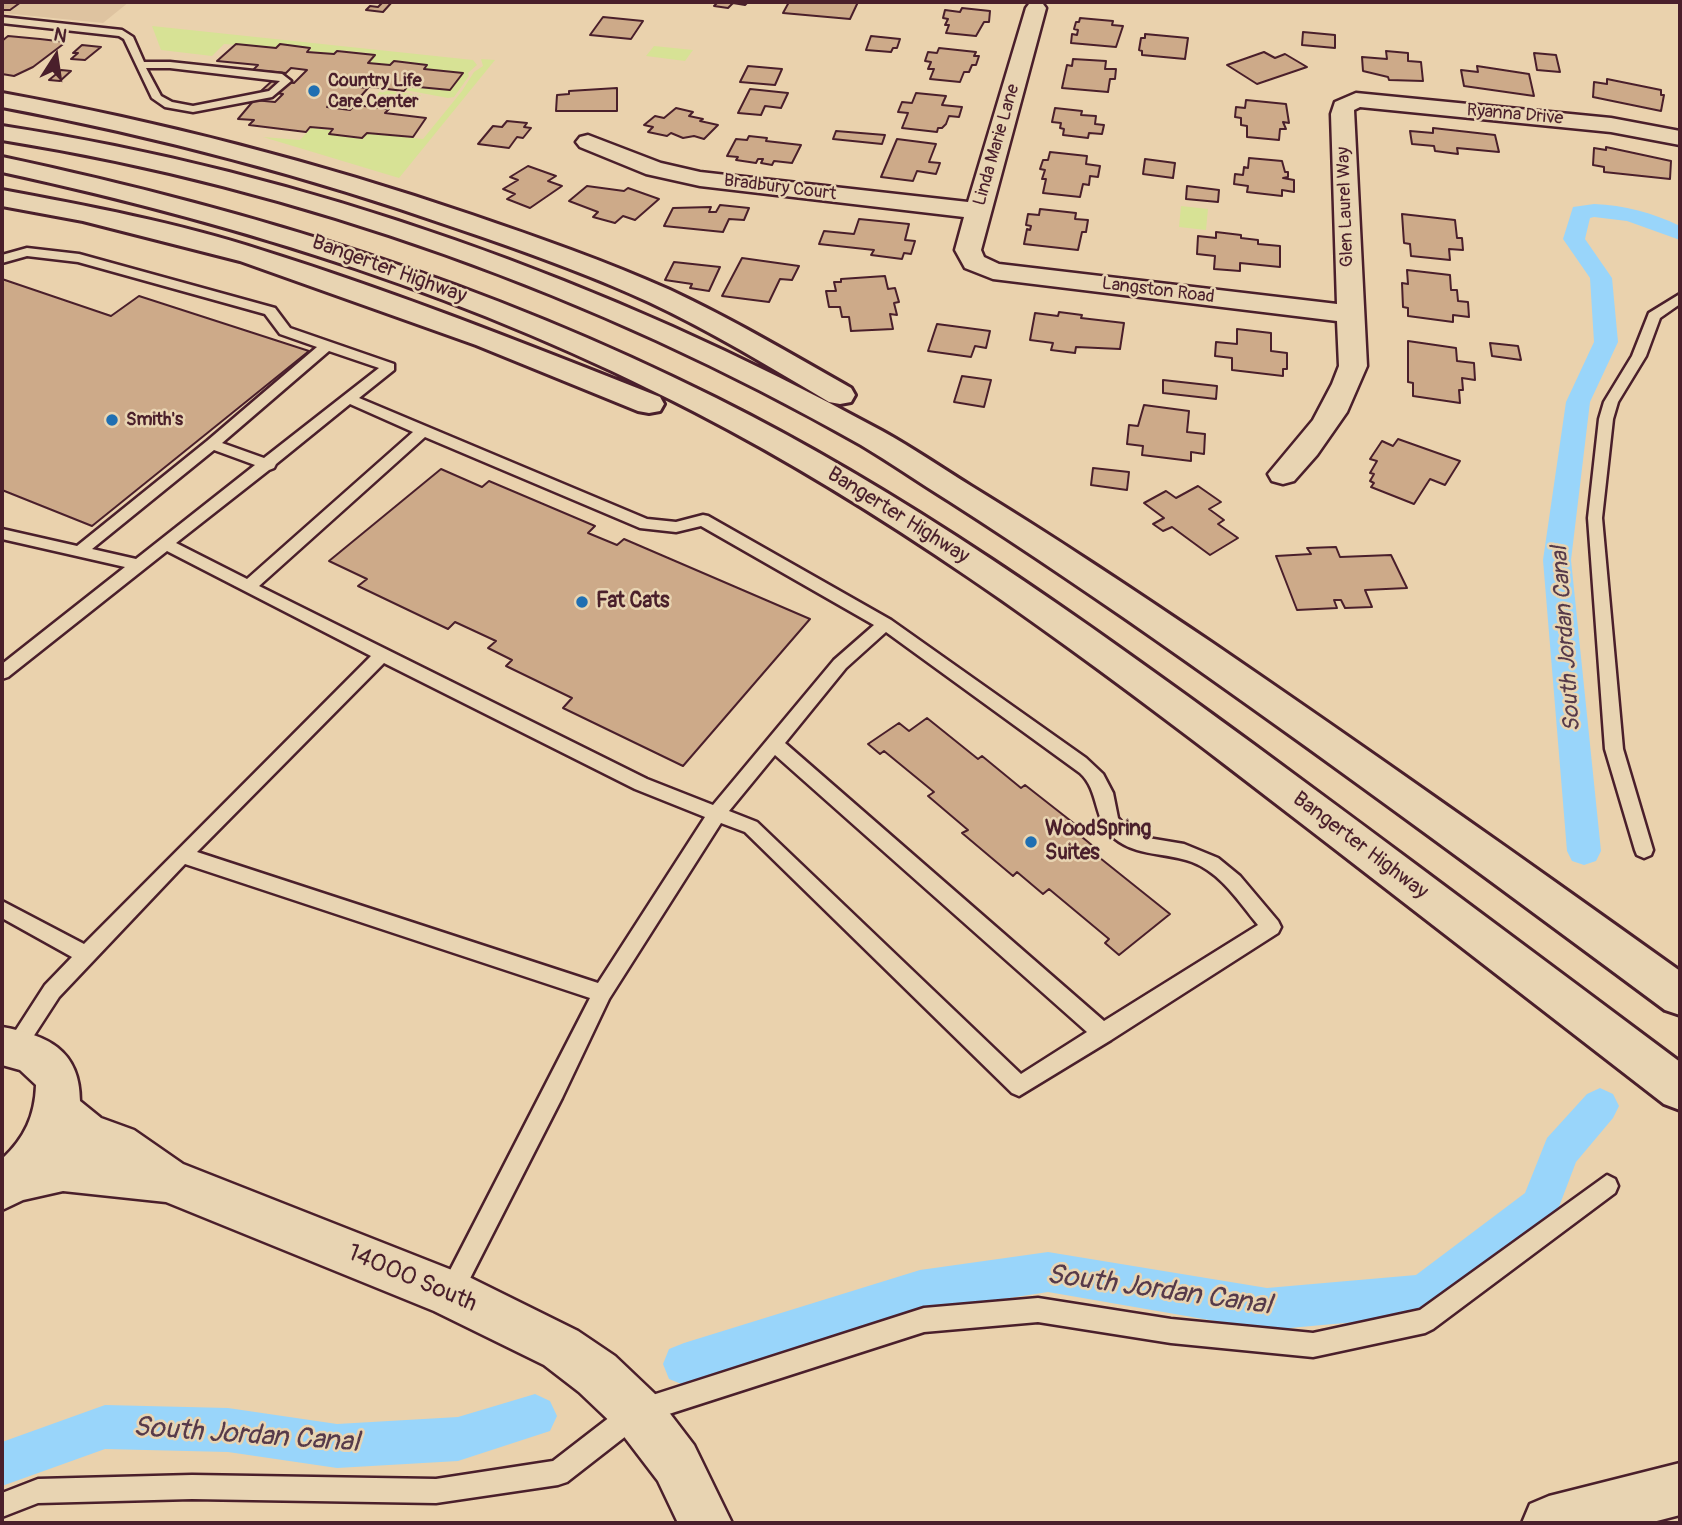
<!DOCTYPE html>
<html>
<head>
<meta charset="utf-8">
<style>
	body { margin:0 }
	#map { position:relative; width:1682px; height:1525px; overflow:hidden; background:#ead2ad; font-family:Pangolin,sans-serif }
	canvas { display:block }
	.frame { position:absolute; inset:0; border:4px solid #4a1f2b; pointer-events:none }
	.north { position:absolute; left:21px; top:21px; width:70px; height:70px; -webkit-text-stroke:5px #e8d4b2; paint-order:stroke; rotate:12deg; font-size:19px; font-weight:700; line-height:28px; text-align:center; color:#4a1f2b }
	.north::after { content:''; display:block; margin:auto; width:24px; height:32px; background:#4a1f2b; clip-path:polygon(50% 0,100% 100%,50% 72%,0 100%) }
</style>
</head>
<body>
<div id="map">
<canvas width="1682" height="1525"></canvas>
<div class="frame"></div>
<div class="north">N</div>
</div>
<script>
const g = document.querySelector('canvas').getContext('2d');
g.lineJoin = 'round';
function paint(path, color) {
  g.fillStyle = color;
  g.fill(path, 'evenodd');
}
function stroke(path, color, width, dash) {
  g.strokeStyle = color;
  g.lineWidth = width;
  g.lineCap = dash ? 'butt' : 'round';
  g.setLineDash(dash || []);
  g.stroke(path);
}
function drawText(font, color, halo, rows, align = 'center') {
  g.font = font + ' Pangolin,sans-serif';
  g.lineWidth = 5;
  g.setLineDash([]);
  g.textBaseline = 'middle';
  g.strokeStyle = halo;
  g.fillStyle = color;
  for (const [text, x, y, turn = 0] of rows) {
    g.save();
    g.translate(x, y);
    g.rotate((+turn || 0) * Math.PI / 180);
    g.textAlign = isNaN(turn) ? turn : align;
    if (halo) g.strokeText(text, 0, 0);
    g.fillText(text, 0, 0);
    g.restore();
  }
}
paint(new Path2D(`
	M2,2H129L103,23L2,13Z`), '#dec3a0');
paint(new Path2D(`
	M152,26L473,60L477,65L468,73L469,76L454,97L448,98L405,90L409,86L450,90L464,73L425,69L427,65L394,61L389,65L368,63L375,54L337,50L333,54L308,51L310,48L280,44L276,48L224,44L212,56L161,50Z
	M654,46L693,50L685,61L646,56Z
	M481,59L495,60L399,178L263,137L300,140L311,128L331,130L328,134L363,139L368,133L423,139L462,91L474,72L483,66Z
	M381,90L421,95L409,109L368,105Z
	M1181,206L1208,209L1206,230L1179,227Z`), '#d7e295');
paint(new Path2D(`
	M1594,204C1624,205 1653,213 1680,226V240L1627,221L1594,217L1590,218L1585,239L1612,278L1618,342L1590,402L1571,560L1601,851L1596,861L1584,865L1572,861L1567,851L1543,560L1566,402L1594,342L1590,278L1563,239L1573,207Z
	M1600,1088L1613,1094L1619,1106L1613,1118L1576,1162L1554,1220L1438,1310L1423,1316L1267,1330L1048,1292L920,1312L684,1385L669,1379L663,1364L669,1349L684,1343L920,1270L1048,1252L1267,1288L1416,1275L1525,1193L1547,1138L1587,1094Z
	M535,1394L550,1401L557,1416L550,1431L458,1461L337,1468L228,1452L105,1449L2,1486V1442L105,1405L228,1408L337,1424L458,1417Z`), '#99d5fa');
const building = new Path2D(`
	M2,2H21L10,10H2Z
	M383,2H392L383,12L366,10L370,6L378,7Z
	M718,2H748L745,5L733,3L728,8L714,6Z
	M789,2H858L850,19L783,13Z
	M962,8L990,11L989,22H984L976,36L946,33L949,25H945L948,19L943,18L945,10L960,12Z
	M603,17L643,21L631,39L590,35Z
	M1080,18L1113,21L1112,25L1123,26L1116,47L1071,43L1072,34L1077,35L1078,30L1074,29L1076,22H1079Z
	M1303,32L1335,35V48L1302,45Z
	M1145,34L1188,38L1185,59L1142,55V51L1139,50L1141,38H1145Z
	M8,36L40,39L66,42L33,67L14,76L2,74V41Z
	M871,36L900,39L897,48H893L891,52L866,50Z
	M236,44L276,48L280,44L310,48L307,52L334,54L337,51L375,55L368,63L390,65L394,61L427,65L424,69L463,73L450,90L408,86L404,91L370,87L374,82L353,79L347,86L368,88L354,104L331,102L327,107L350,110L355,105L389,109L385,113L426,118L413,137L367,133L362,138L329,134L333,129L310,127L306,132L249,125L254,120L238,119L254,100L275,102L283,94L261,91L272,81L294,83L307,70L291,68L286,73L253,70L258,65L217,61Z
	M82,45L101,47L85,60L71,59L78,53H73Z
	M939,48L976,52L974,56H979L976,65H972L969,72H964L960,82L930,79L934,69H928L931,62L925,61L928,52L937,53Z
	M1386,51L1408,53V61L1421,62L1423,81L1389,80L1388,77L1363,71L1362,57L1387,59Z
	M1264,52L1275,58L1285,54L1307,67L1257,84L1227,65Z
	M1534,53L1556,55L1560,72L1537,70Z
	M1073,59L1106,61L1105,69H1116L1115,79H1110L1108,92L1062,88L1067,65L1072,66Z
	M748,66L782,69L775,85L740,82Z
	M1477,66L1529,74L1534,96L1464,86L1461,70L1478,72Z
	M61,70L71,71L60,81L49,80Z
	M1607,79L1661,90V95H1664L1661,111L1593,97L1594,82L1607,84Z
	M617,88V111H556L557,95L569,94V91Z
	M750,89L788,93L781,108L765,106L761,115L738,113Z
	M916,93L946,96L942,105L962,107L959,117L949,116L946,124L942,128H938L937,132L902,128L908,113L898,112L902,102L912,103Z
	M1246,100L1286,104L1289,123L1283,122L1286,129H1280L1279,140L1247,137V126L1241,125V118L1235,117L1236,107L1245,108Z
	M676,108L693,112L689,116L703,119L700,121L718,125L704,139L694,136L683,138L671,133L667,136L648,132L653,127L644,125L655,116L664,118Z
	M1055,108L1082,111L1081,115L1096,116L1095,124L1104,125L1102,134L1089,133L1088,138L1063,135L1064,129L1060,128L1061,123L1052,122Z
	M507,121L527,123L524,127L531,128L523,138L517,137L509,148L478,144L493,126L502,127Z
	M1433,128L1495,135L1499,152L1457,148L1458,154L1435,151L1434,146L1412,144L1410,131L1433,133Z
	M836,131L885,135L882,144L833,139Z
	M749,136L767,138L766,141L801,145L792,163L774,161L772,165L761,163L763,159H758L756,163L736,160L738,157L727,156L736,139L747,140Z
	M897,139L936,144L929,162L940,163L936,174L917,171L913,181L881,177Z
	M1606,147L1671,161L1670,179L1604,172V167L1593,165L1594,148L1606,150Z
	M1050,152L1087,156L1086,164L1100,166L1098,177L1090,176L1089,185L1083,184L1080,197L1043,193L1046,179H1042L1045,170L1040,169L1043,160H1048Z
	M1249,158L1282,161L1285,172H1288V177L1283,178L1294,180V192L1282,190V196L1247,192L1248,186L1234,184L1235,174L1243,175L1244,167L1248,168Z
	M1145,159L1175,163L1173,178L1143,174Z
	M528,166L556,176L548,181L562,186L530,208L507,199L515,194L503,189L518,180L510,177Z
	M587,186L624,191L628,188L659,199L635,220L623,216L615,223L593,217L598,212L569,201Z
	M1187,186L1219,190L1218,202L1186,199Z
	M720,205L749,208L744,220L729,219L723,232L664,226L673,208L711,207L709,212H716Z
	M1040,209L1076,213L1075,219L1088,220L1086,232H1082L1078,250L1024,244L1027,229L1030,230L1031,226L1026,225L1028,214L1039,215Z
	M1402,214L1455,220L1457,238H1462L1463,250L1449,249L1450,260L1411,256L1410,244L1404,243Z
	M859,219L909,224L905,240L915,241L911,254L904,253L902,259L871,255L874,250L819,244L824,231L854,234Z
	M1216,232L1241,235V238L1258,240V244L1280,246V267L1240,263V271L1214,269L1215,256L1197,254L1198,236L1216,238Z
	M742,258L799,266L792,280L780,279L769,302L722,296Z
	M674,262L720,267L709,291L690,288L692,284L665,280Z
	M1407,270L1450,275L1451,290H1457L1458,301L1468,302L1469,317L1453,315V322L1408,316V308L1403,307L1402,283L1408,284Z
	M885,276L888,289L895,288L899,302L894,303L897,315L890,314L893,329L851,331L849,317H842L840,307H829L826,291H836L834,282H841V279Z
	M2,279L111,316L139,296L309,351L92,526L2,490Z
	M1059,312L1082,315L1081,318L1124,323L1120,349L1076,347L1075,353L1051,350L1053,343L1030,340L1035,313L1058,316Z
	M937,324L990,331L986,348L975,346L971,357L928,351Z
	M1237,329L1271,333V351L1287,353V369H1283V376L1232,370V358L1215,356L1216,342L1237,344Z
	M1408,341L1456,348L1457,361L1474,363L1475,380L1462,378L1463,390H1459L1460,403L1413,396V383L1408,382Z
	M1490,343L1518,346L1521,360L1492,356Z
	M962,376L991,380L984,407L954,402Z
	M1163,380L1217,386L1216,399L1163,393Z
	M1144,405L1189,411L1187,432L1205,434L1204,454L1191,452V461L1142,455L1143,446L1127,444L1129,425L1138,426Z
	M1398,439L1460,461L1445,485L1430,479L1414,504L1371,487L1374,483L1370,481L1374,474L1370,473L1377,461L1370,459L1382,441L1393,446Z
	M1093,468L1129,472L1127,490L1091,485Z
	M441,469L482,487L489,481L595,526L588,533L617,545L624,539L810,619L683,766L563,708L572,698L506,666L512,660L488,648L496,641L455,622L448,629L358,586L367,579L329,561Z
	M1198,486L1221,502L1209,509L1224,520L1218,524L1238,538L1210,555L1172,527L1163,531L1153,524L1164,518L1144,503L1166,491L1176,498Z
	M1336,547L1340,557L1391,555L1407,588L1365,590L1372,607L1345,608L1341,600H1334L1337,608L1297,610L1276,556L1311,554L1307,548Z
	M927,718L978,759L982,756L1021,788L1025,785L1076,825L1071,828L1099,851L1095,854L1170,914L1119,955L1105,943L1109,939L1049,889L1043,894L1017,872L1013,876L962,833L968,830L928,796L934,792L884,751L880,754L868,744L899,723L909,731Z`);
paint(building, '#cdaa89');
stroke(building, '#4a1f2b', 2);
const lane = new Path2D(`
	M2,17L122,30L133,37L144,62H170L282,74L291,81L272,97L193,112L165,107L152,98L124,39L119,36L2,23ZM146,68H170L280,81L269,91L193,106L172,102L161,96Z
	M27,248L79,254L275,308L290,328L394,364V370L359,398L647,519L676,522L703,515L708,516L891,620L1086,758L1103,774L1113,793L1118,818L1129,830L1142,837L1184,844L1218,858L1240,876L1278,921L1281,927L1278,933L1111,1040L1019,1096L1012,1093L745,832L721,823L609,999L562,1098L459,1300L451,1303L443,1300L440,1292L443,1284L590,998L185,864L59,997L22,1054L15,1056L8,1054L5,1047L45,985L72,957L2,918V901L84,944L371,656L167,551L8,677L2,679V664L125,567L2,539V529L77,546L207,441L317,347L280,334L265,314L78,262L27,256L2,263V255ZM329,351L379,368L264,458L222,443ZM350,404L413,432L247,579L176,543L269,470L274,468L276,464ZM425,437L640,528L676,532L701,526L874,625L834,660L713,805L647,779L259,586ZM214,450L255,465L136,559L92,549ZM886,632L1080,773C1100,791 1093,821 1114,838C1137,857 1166,852 1192,862C1221,873 1239,902 1258,925L1104,1021L785,743L846,668ZM384,663L635,789L705,817L598,983L197,852ZM775,755L1087,1032L1021,1074L757,822L729,811Z
	M1680,294V304L1660,318L1646,356L1618,402L1613,419L1602,518L1623,749L1653,850L1651,855L1644,858L1637,855L1635,850L1605,749L1588,518L1599,419L1604,402L1632,356L1649,313Z
	M1607,1175L1615,1179L1618,1186L1615,1193L1433,1329L1425,1333L1313,1357L1171,1343L1038,1322L924,1332L644,1422L567,1482L558,1485L436,1503L192,1499L38,1503L2,1517V1493L38,1479L192,1475L436,1479L553,1461L628,1403L637,1400L924,1308L1038,1298L1171,1319L1313,1333L1420,1310Z`);
const street = new Path2D(`
	M1036,2L1043,4L1046,8L981,250L984,257L999,264L1337,304L1331,114L1335,102L1356,93L1611,118L1680,131V145L1611,132L1360,107L1354,110L1367,366L1347,412L1317,455L1294,481L1283,484L1272,481L1268,474L1313,420L1332,384L1339,366L1337,321L993,279L965,268L955,250L964,217L700,186L646,174L580,147L576,142L580,137L588,135L661,163L700,172L968,202L1026,8L1029,4Z
	M2,1027C46,1035 80,1049 80,1101L101,1118L134,1130L183,1164L467,1276L578,1331L615,1356L655,1394L694,1445L732,1523H678L658,1481L619,1430L579,1392L544,1365L434,1311L166,1202L63,1191L23,1200L2,1210V1159C25,1138 35,1115 36,1085L20,1070L2,1065Z
	M1680,1463V1515L1649,1523H1522L1530,1504L1549,1496Z`);
const highway = new Path2D(`
	M2,93C162,122 319,163 472,215C539,238 605,261 670,290C732,319 791,354 851,388L855,395L851,402L840,404L829,402C770,367 711,331 649,302C586,273 521,250 456,228C308,176 156,136 2,107Z
	M2,126C309,173 610,282 882,431C913,448 942,468 971,486C1053,536 1132,589 1211,642C1369,750 1525,860 1680,971V1015L1665,1010C1506,892 1348,775 1186,661C1108,606 1030,553 949,501C920,483 891,463 861,445C597,295 301,188 2,140Z
	M2,157C255,211 484,282 716,398C907,493 1081,618 1253,744C1396,849 1538,956 1680,1062V1110L1664,1104C1518,991 1373,878 1227,766C1058,637 885,510 695,412C473,297 246,225 2,172Z
	M2,190C88,206 178,223 261,250C396,292 528,345 660,397L664,404L660,411L649,413L638,411L476,345L240,261L83,221L2,206Z`);
stroke(lane, '#4a1f2b', 5);
stroke(street, '#4a1f2b', 5);
stroke(highway, '#4a1f2b', 6);
paint(lane, '#e8d4b2');
paint(street, '#e8d4b2');
paint(highway, '#e8d4b2');
for (const [x, y, r, color] of [
	[314,91,7,"#1f6fb2"],
	[112,420,7,"#1f6fb2"],
	[582,602,7,"#1f6fb2"],
	[1031,842,7,"#1f6fb2"]
]) {
  const dot = new Path2D();
  dot.arc(x, y, r, 0, 2 * Math.PI);
  g.fillStyle = color;
  g.fill(dot);
  stroke(dot, '#e8d4b2', 2.5);
}
drawText('bold 18px', '#4a1f2b', '#e8d4b2', [
	["Country Life",328,81],
	["Care Center",328,102],
	["Smith's",126,420]
], 'left');
drawText('18px', '#4a1f2b', '#e8d4b2', [
	["Ryanna Drive",1515,115,5],
	["Linda Marie Lane",997,145,-74],
	["Bradbury Court",780,188,7],
	["Glen Laurel Way",1346,207,-92],
	["Langston Road",1158,291,7]
]);
drawText('21px', '#4a1f2b', '#e8d4b2', [
	["Bangerter Highway",389,270,20],
	["Bangerter Highway",898,516,32],
	["Bangerter Highway",1360,846,37]
]);
drawText('bold 21px', '#4a1f2b', '#e8d4b2', [
	["Fat Cats",596,602],
	["WoodSpring",1045,830],
	["Suites",1045,854]
], 'left');
drawText('italic 23px', '#563a4a', '#e8d4b2', [
	["South Jordan Canal",1567,639,-94]
]);
drawText('24px', '#4a1f2b', '#e8d4b2', [
	["14000 South",412,1279,23]
]);
drawText('italic 28px', '#563a4a', '#e8d4b2', [
	["South Jordan Canal",1159,1291,8],
	["South Jordan Canal",246,1436,4]
]);
</script>
</body>
</html>
